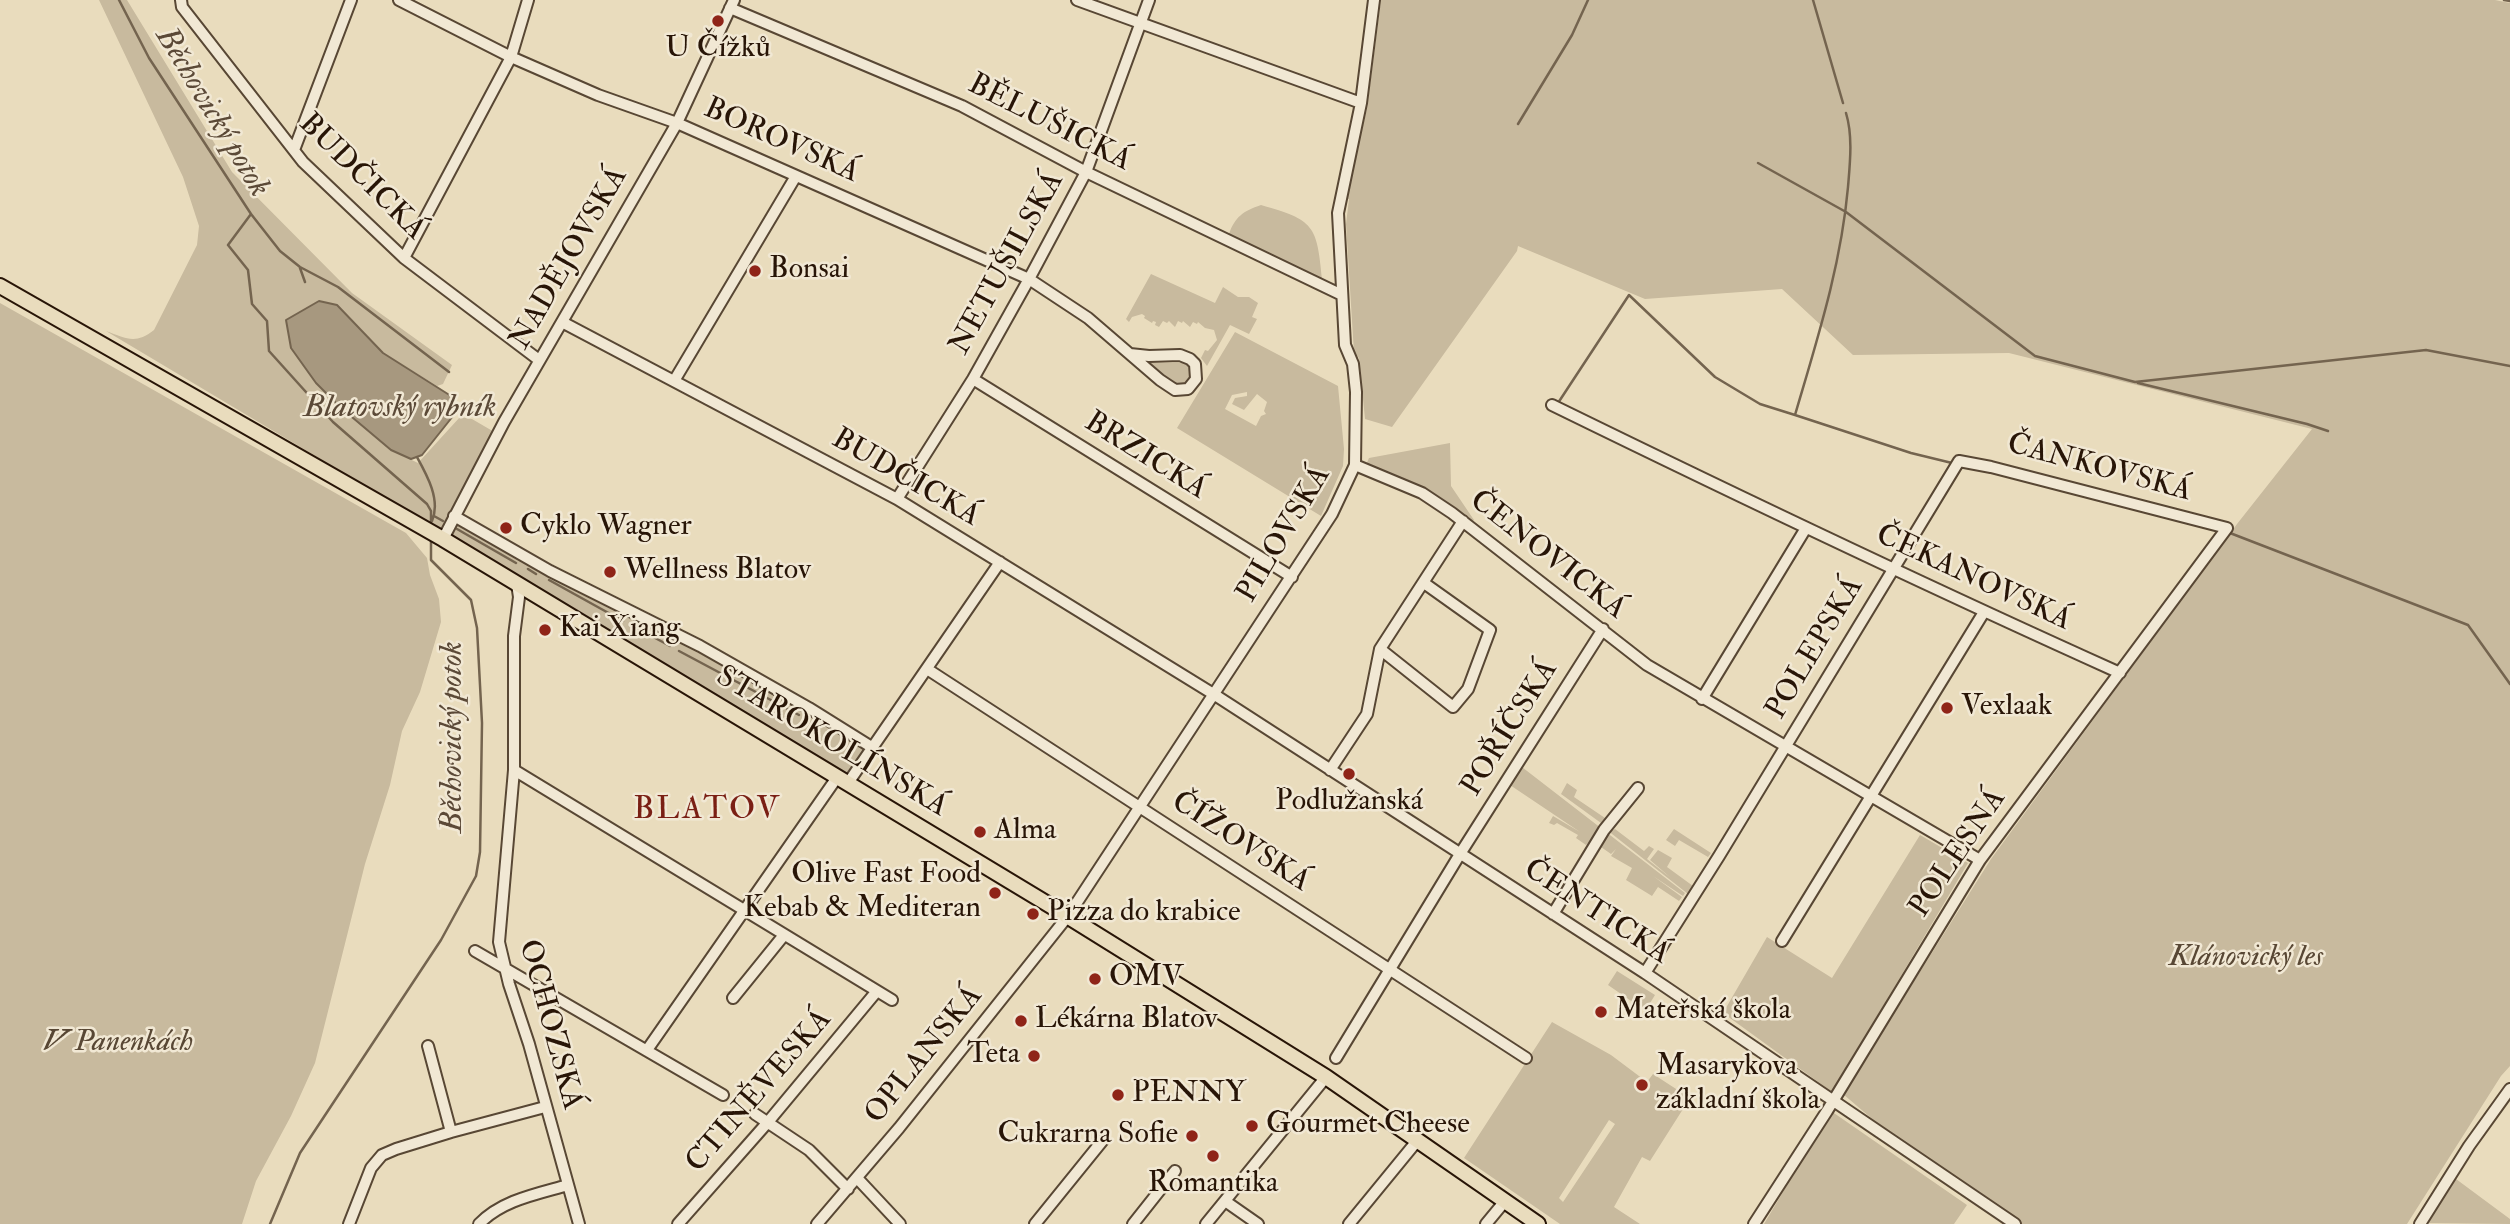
<!DOCTYPE html>
<html>
<head>
<meta charset="utf-8">
<style>
	body { margin:0 }
	canvas { display:block; background:#e9dcbd }
</style>
</head>
<body>
<canvas width="2510" height="1224"></canvas>
<script>
const g = document.querySelector('canvas').getContext('2d');
g.lineJoin = 'round';
function paint(path, color) {
  g.fillStyle = color;
  g.fill(path, 'evenodd');
}
function stroke(path, color, width, dash) {
  g.strokeStyle = color;
  g.lineWidth = width;
  g.lineCap = dash ? 'butt' : 'round';
  g.setLineDash(dash || []);
  g.stroke(path);
}
function drawText(font, color, halo, rows, align = 'center') {
  g.font = font + ' "IM FELL Double Pica",serif';
  g.lineWidth = 5;
  g.setLineDash([]);
  g.textBaseline = 'middle';
  g.strokeStyle = halo;
  g.fillStyle = color;
  for (const [text, x, y, turn = 0] of rows) {
    g.save();
    g.translate(x, y);
    g.rotate((+turn || 0) * Math.PI / 180);
    g.textAlign = isNaN(turn) ? turn : align;
    if (halo) g.strokeText(text, 0, 0);
    g.fillText(text, 0, 0);
    g.restore();
  }
}
paint(new Path2D(`
	M99,0H127L232,172L352,293L452,365L443,384L437,386L383,353L359,327L391,450L418,463L460,417L472,419L496,433L441,531L106,331C126,338 135,345 154,330L197,245L199,226L183,177Z
	M1381,0H2495L2510,3V1066L2501,1076L2407,1224H2020L1898,1141L1843,1094L1991,859L2237,524L2312,429L2009,353L1853,355L1782,289L1645,299L1518,246L1517,251L1392,427L1365,419L1359,358L1354,353L1346,224L1349,199H1345L1367,109Z
	M1261,205C1314,220 1317,225 1322,279L1229,234C1235,217 1243,211 1261,205Z
	M1151,274L1215,303L1223,287L1238,297H1249L1258,303L1252,317L1257,319L1249,334L1230,325L1207,366L1201,358L1205,350L1208,351L1217,340L1214,330L1205,328L1198,322L1197,324L1193,322L1190,327L1183,321L1182,323L1178,321L1175,327L1169,321L1167,323L1163,321L1159,327L1155,325L1156,322L1153,321L1152,323L1144,318L1145,316L1142,314L1132,317L1129,322L1126,319Z
	M0,303L406,533L427,558L430,575L439,599L441,622L420,692L402,731L390,785L365,864L315,1063L291,1116L256,1181L242,1224H0Z
	M1235,332L1338,386L1344,449L1343,466L1321,516L1177,428ZM1247,392V396L1235,398L1232,404L1244,410L1257,394L1267,402L1264,411L1266,414L1261,416L1256,426L1225,409L1232,395Z
	M1148,363H1184L1189,365L1193,373L1190,384L1179,387Z
	M1450,443L1451,486L1474,520L1472,522L1366,465L1369,458Z
	M454,516L725,660L873,748L848,783L443,539Z
	M1518,764L1685,893L1683,896L1653,876L1682,897L1679,901L1658,887L1652,896L1626,880L1632,868L1611,856L1616,849L1611,854L1591,840L1586,845L1576,838L1578,835L1557,823L1554,825L1549,823L1553,816L1580,832L1507,783Z
	M1567,783L1577,790L1574,797L1605,818L1601,823L1561,794Z
	M1613,824L1615,825L1612,831L1615,829L1644,851L1649,846L1654,849L1647,859L1671,878L1650,860L1658,850L1672,858L1667,867L1693,886L1688,894L1607,830Z
	M1674,829L1711,853L1708,857L1679,840L1675,846L1666,840Z
	M1920,835L1968,863L1832,1092L1723,1013L1767,937L1832,978Z
	M1617,971L1655,995L1647,1008L1637,1005L1608,985Z
	M1552,1022L1611,1055L1647,1082L1653,1074L1690,1098L1650,1161L1642,1157L1614,1207L1640,1224H1560L1464,1158ZM1609,1120L1615,1124L1563,1202L1559,1198Z
	M1831,1111L1967,1205L1954,1224H1764Z
	M2456,1179L2510,1219V1224L2428,1223Z`), '#c8ba9e');
const water = new Path2D(`
	M319,301L337,305L383,353L451,396L457,411L422,455L411,459L391,450L340,407L316,383L291,348L286,320Z`);
paint(water, '#a7987f');
stroke(water, '#74644f', 2);
stroke(new Path2D(`
	M119,0L149,58L251,214L228,245L248,270L252,304L267,321L269,351L333,422L427,504L431,511V525
	M1813,0L1843,103
	M2504,0L2510,1
	M1846,113C1853,136 1850,163 1848,187C1841,266 1817,340 1795,415L1911,453L1952,463
	M1518,124L1572,35L1588,0
	M1758,163L1846,212L2035,356L2135,382L2426,350L2510,366
	M251,214L280,251L300,267L338,287L449,372
	M300,268L305,282
	M2138,383L2307,424L2328,431
	M1558,403L1629,295L1715,377L1760,404L1795,415
	M417,457C427,475 441,500 432,521
	M434,516L443,521
	M457,529L516,563
	M2230,533L2468,625L2510,684
	M528,569L536,574
	M549,580L623,621
	M633,626L670,646
	M679,651L799,715
	M270,1224L300,1153L441,940L476,876L480,852L482,723L477,628L471,600L431,560V539`), '#74644f', 2.5);
const minor = new Path2D(`
	M181,0L182,7L303,162L404,258L539,360
	M399,0L511,57L598,95L677,123L1029,279L1088,318L1160,380L1175,390L1188,389L1196,379L1195,364L1190,359L1180,355L1149,356L1130,354
	M1077,0L1361,103
	M730,8L962,106L1086,172L1342,295
	M294,150L351,0
	M404,258L511,57L528,0
	M562,322L897,499L1215,695L1645,973L2015,1224
	M973,379L1292,577
	M674,381L796,176
	M1552,405C1740,497 1929,587 2120,673
	M1355,465L1422,493L1452,513L1647,665L1980,860
	M897,499L973,379L1029,279L1086,172L1149,0
	M454,516L550,571L700,646L809,708L873,748
	M443,539L504,422L677,123L734,0
	M517,584L519,597L514,636V770L499,942L509,984L529,1044L579,1224
	M1380,649L1453,707L1468,689L1490,630L1424,583
	M927,669L1526,1058
	M1702,699L1806,528
	M514,770L892,1000
	M1330,770L1367,714L1380,649L1463,521
	M848,783L1000,562
	M1553,914L1604,830L1638,788
	M1782,941L1984,612
	M475,951L723,1095
	M1645,973L1719,856L1959,461L1991,467L2227,528L1980,860L1827,1111L1754,1224
	M733,998L784,935
	M428,1046L451,1132
	M647,1050L838,776
	M1336,1058L1460,854L1603,629
	M755,1114L809,1150L848,1189
	M857,1178L900,1224
	M1225,1201L1258,1224
	M349,1224L371,1168L382,1155L396,1149L451,1132L545,1107
	M479,1224C502,1200 537,1194 568,1185
	M678,1224L768,1122L877,991
	M817,1224L899,1128L1068,916L1332,514L1355,465L1356,392L1353,364L1345,345L1338,213L1361,103L1374,0
	M1035,1224L1103,1140
	M1133,1224L1175,1171
	M1206,1224L1326,1077
	M1349,1224L1417,1141
	M1486,1224L1505,1201
	M2420,1224L2469,1146L2510,1089`);
const major = new Path2D(`
	M0,286L443,539L1051,906L1326,1077L1538,1224`);
stroke(minor, '#584734', 14);
stroke(major, '#281507', 18);
stroke(minor, '#f1e8d4', 10);
stroke(major, '#e9dcbd', 14);
for (const [x, y, r, color] of [
	[718,21,7,"#8f2418"],
	[755,271,7,"#8f2418"],
	[506,528,7,"#8f2418"],
	[610,572,7,"#8f2418"],
	[545,630,7,"#8f2418"],
	[1947,708,7,"#8f2418"],
	[1349,774,7,"#8f2418"],
	[980,832,7,"#8f2418"],
	[995,893,7,"#8f2418"],
	[1033,914,7,"#8f2418"],
	[1095,979,7,"#8f2418"],
	[1601,1012,7,"#8f2418"],
	[1021,1021,7,"#8f2418"],
	[1034,1056,7,"#8f2418"],
	[1642,1085,7,"#8f2418"],
	[1118,1095,7,"#8f2418"],
	[1252,1126,7,"#8f2418"],
	[1192,1136,7,"#8f2418"],
	[1213,1156,7,"#8f2418"]
]) {
  const dot = new Path2D();
  dot.arc(x, y, r, 0, 2 * Math.PI);
  g.fillStyle = color;
  g.fill(dot);
  stroke(dot, '#f1e8d4', 2.5);
}
drawText('30px', '#281507', '#f1e8d4', [
	["U Čížků",718,50,"center"],
	["Bonsai",769,271],
	["Cyklo Wagner",520,528],
	["Wellness Blatov",624,572],
	["Kai Xiang",559,630],
	["Vexlaak",1961,708],
	["Podlužanská",1349,803,"center"],
	["Alma",994,832],
	["Olive Fast Food",981,876,"right"],
	["Kebab & Mediteran",981,910,"right"],
	["Pizza do krabice",1047,914],
	["OMV",1109,979],
	["Mateřská škola",1615,1012],
	["Lékárna Blatov",1035,1021],
	["Teta",1020,1056,"right"],
	["Masarykova",1656,1068],
	["základní škola",1656,1102],
	["PENNY",1132,1095],
	["Gourmet Cheese",1266,1126],
	["Cukrarna Sofie",1178,1136,"right"],
	["Romantika",1213,1185,"center"]
], 'left');
drawText('30px', '#281507', '#f1e8d4', [
	["BĚLUŠICKÁ",1049,124,27],
	["BOROVSKÁ",781,142,24],
	["BUDČICKÁ",361,178,45],
	["NADĚJOVSKÁ",570,259,-60],
	["NETUŠILSKÁ",1008,264,-61],
	["BRZICKÁ",1145,457,32],
	["ČANKOVSKÁ",2099,469,15],
	["BUDČICKÁ",905,479,30],
	["PILOVSKÁ",1285,535,-59],
	["ČENOVICKÁ",1547,556,38],
	["ČEKANOVSKÁ",1973,579,25],
	["POLEPSKÁ",1816,649,-59],
	["POŘÍČSKÁ",1511,729,-58],
	["STAROKOLÍNSKÁ",831,743,31],
	["ČÍŽOVSKÁ",1240,843,33],
	["POLESNÁ",1959,854,-56],
	["ČENTICKÁ",1596,913,33],
	["OCHOZSKÁ",549,1025,75],
	["OPLANSKÁ",925,1056,-51],
	["CTINĚVESKÁ",760,1092,-49]
]);
drawText('italic 30px', '#584734', '#f1e8d4', [
	["Klánovický les",2246,959],
	["V Panenkách",118,1044]
]);
drawText('italic 32px', '#5b4937', '#f1e8d4', [
	["Běchovický potok",211,113,59],
	["Blatovský rybník",400,409],
	["Běchovický potok",454,737,-90]
]);
g.letterSpacing = '2px';
drawText('32px', '#7a1f14', '#f1e8d4', [
	["BLATOV",707,811]
]);
g.letterSpacing = '0px';
</script>
</body>
</html>
